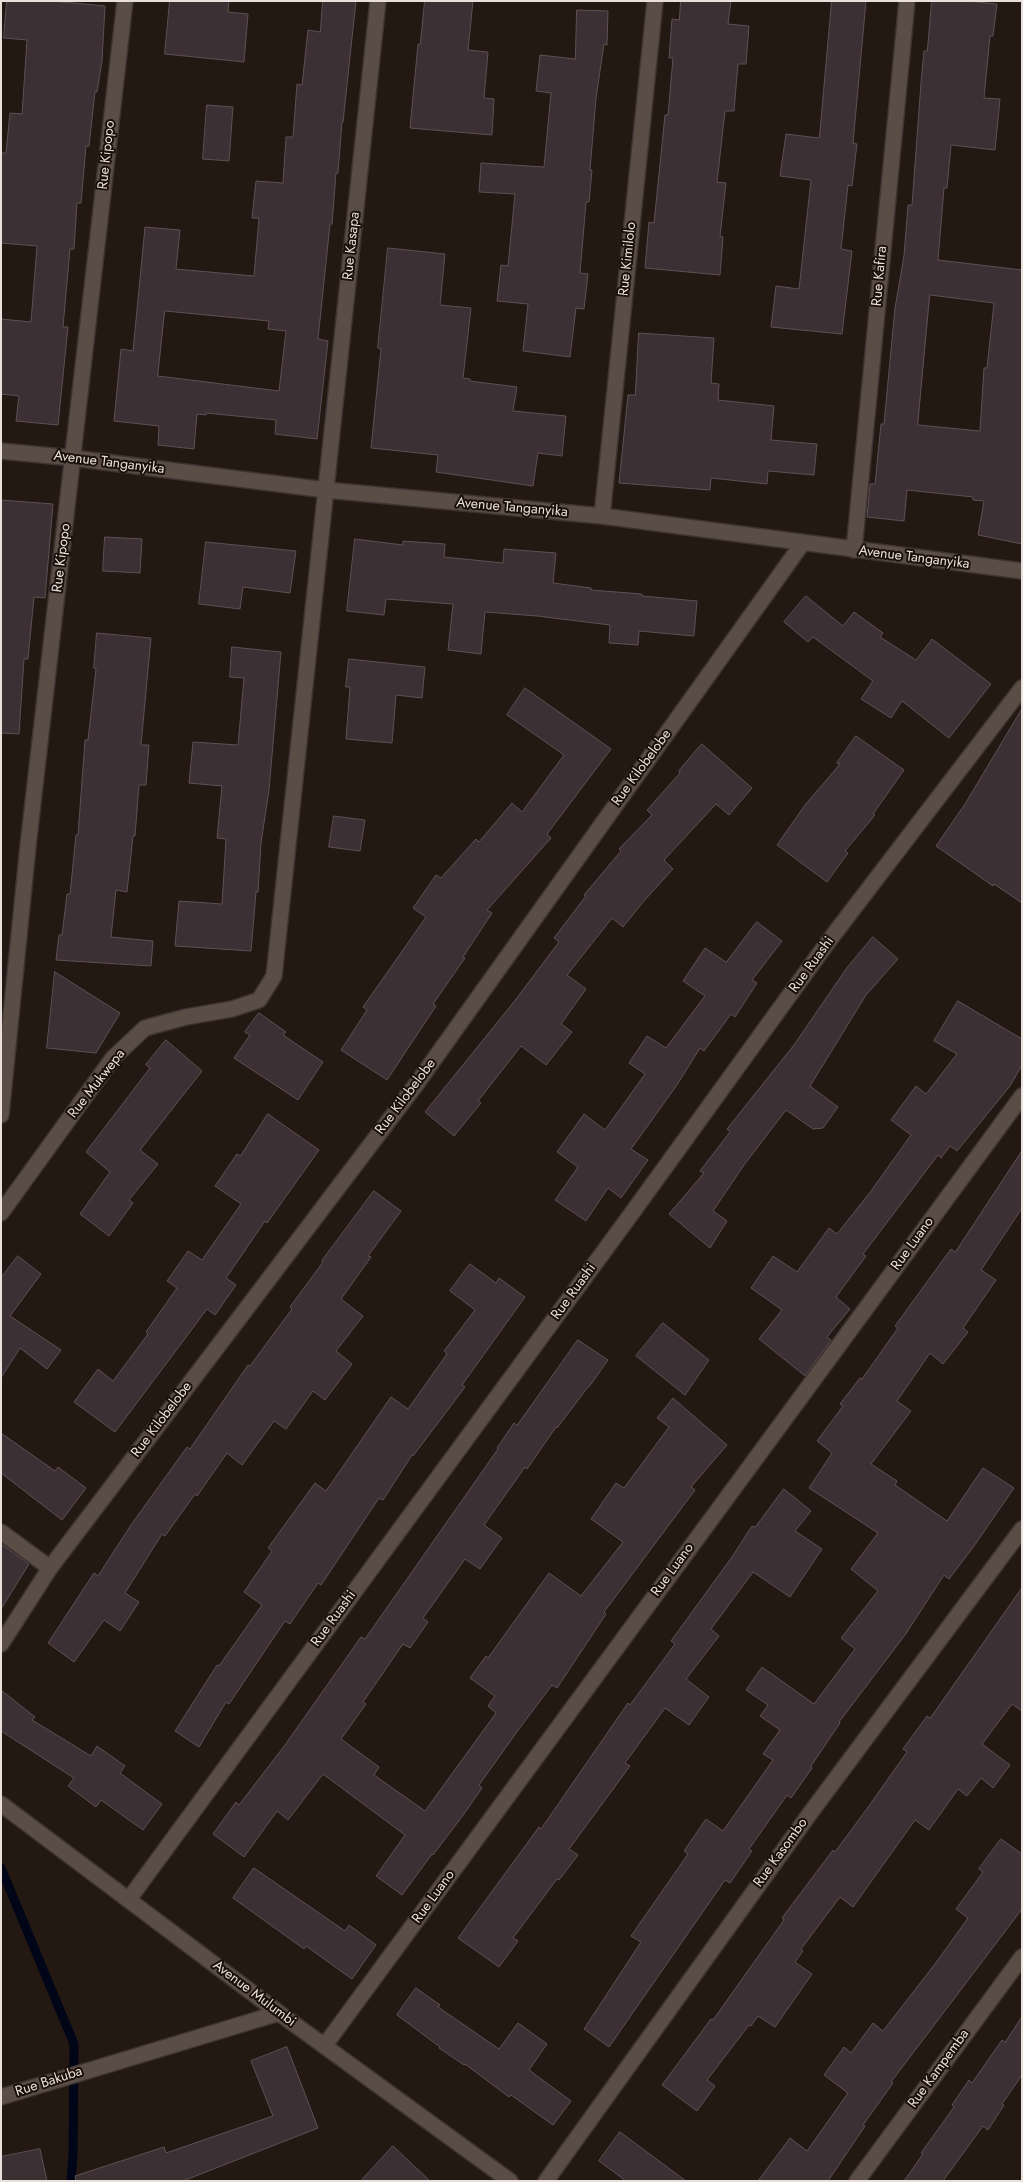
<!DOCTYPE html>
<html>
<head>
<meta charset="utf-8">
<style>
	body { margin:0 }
	#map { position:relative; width:1023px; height:2182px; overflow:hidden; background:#231812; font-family:Jost,sans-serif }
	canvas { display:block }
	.frame { position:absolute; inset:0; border:2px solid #e9e0dc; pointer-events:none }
</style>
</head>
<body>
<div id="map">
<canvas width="1023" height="2182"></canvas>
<div class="frame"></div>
</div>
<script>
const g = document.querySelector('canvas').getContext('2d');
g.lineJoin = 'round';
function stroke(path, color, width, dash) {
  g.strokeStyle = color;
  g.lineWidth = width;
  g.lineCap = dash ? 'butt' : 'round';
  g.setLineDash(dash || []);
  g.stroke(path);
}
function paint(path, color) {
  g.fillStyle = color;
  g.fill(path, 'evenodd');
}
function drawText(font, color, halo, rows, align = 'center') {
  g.font = font + ' Jost,sans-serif';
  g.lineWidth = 4;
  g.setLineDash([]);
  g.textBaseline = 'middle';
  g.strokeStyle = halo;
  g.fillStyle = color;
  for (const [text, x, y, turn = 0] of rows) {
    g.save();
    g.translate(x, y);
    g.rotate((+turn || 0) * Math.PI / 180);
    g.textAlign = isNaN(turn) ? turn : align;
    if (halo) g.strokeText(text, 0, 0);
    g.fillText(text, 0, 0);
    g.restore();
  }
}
stroke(new Path2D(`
	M1,1868L74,2044L73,2155L71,2181`), '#000517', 9);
const building = new Path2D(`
	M7,1H52L105,6L102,61L97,92H95L89,146H86L81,203H77L74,249H70L63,327H68L58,425L16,421L19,396L1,394V319L31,322L37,246L1,243V153H6L10,113L22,114L27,40L4,38Z
	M170,1H229L228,12L248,14L244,62L165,54Z
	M323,1H356L343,122H342L338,173H336L332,224H330L318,339L328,341L317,439L275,434L276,420L206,413V415L197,414L194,449L158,445L159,426L114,421L121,349L133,351L145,227L180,230L176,269L254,276L259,218H252L256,181L283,183L286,137H293L297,84L302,85L308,30L320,32ZM165,311L269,321L268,329L286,331L279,391L158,376Z
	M425,1H473L468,50L488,52L484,98L494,99L492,135L410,128L418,44H420Z
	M681,1H731L728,24L749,26L746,64H738L734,111H725L717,182L726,183L720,236L723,237L720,275L645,268L649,222L654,223L665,115H668L673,58H669L672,19L679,20Z
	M832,1H866L853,143L857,144L852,186L848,185L841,249L852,251L842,334L771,327L776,286L799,289L811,180L780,176L786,134L819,138Z
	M932,1H967L997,4L993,36H990L984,98L1000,99L995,150L951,145L947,188H944L938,260L1022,270V544L978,535L984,501L973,500V497L907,490L904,521L867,517L870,484H875L881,424H884L895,308L904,256L908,205H912L921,83L924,51H927ZM930,295L994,303L987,368H984L980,431L918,425Z
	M577,10L608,11L607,45L604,44L596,98L590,170H592L589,202H586L580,273L588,274L584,309L576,308L570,357L523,351L528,304L497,301L501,265L508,266L515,194L479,192L481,163L544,167L551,93L536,91L540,55L575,59Z
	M207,105L233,107L229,161L203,159Z
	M388,248L445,254L440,305L471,308L463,378L470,379V381L517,387L513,411L566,416L562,456L538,453L533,486L436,472L438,455L371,448L381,349L378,348Z
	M639,333L714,338L711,383L719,384L718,400L774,406L771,440L817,444L814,475L768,471L767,484L711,478L710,490L619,483L628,395H635Z
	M1,500L53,504L45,598L34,597L28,659H24L19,734L1,733Z
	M105,537L142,539L140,573L103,571Z
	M355,539L403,545V541L445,544L444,557L503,563L504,549L556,553L553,583L591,588V590L642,594V596L697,601L694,636L639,631L638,645L609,643L610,625L537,616L485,612L481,654L448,650L453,604L386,599L384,615L347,611Z
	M206,542L296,551L290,593L243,587L240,609L199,604Z
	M806,596L843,626L854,612L883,633L880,637L916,660L932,639L991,684L949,738L902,701L891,718L861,699L873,681L813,637L808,642L784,622Z
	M97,633L151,638L141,745H149L146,785H139L135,836H133L127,892L116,890L111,937L153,941L151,966L56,960L59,935H62L67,894H70L76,835H78L85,740H88L96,669L94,668Z
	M232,647L281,652L269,790L261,843L258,892H256L251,951L175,946L179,901L222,904L226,839L217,838L222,786L189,783L193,742L238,745L244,678L230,677Z
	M349,659L425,667L422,698L396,695L392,743L346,739L350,687H346Z
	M525,688L611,749L547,834L551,838L487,910L492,913L463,957L465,958L433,1004L436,1006L387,1080L341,1050L367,1010L363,1007L426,917L413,908L436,875L441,878L476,839L479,842L512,803L522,812L564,755L507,715Z
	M1022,709V903L994,884L993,886L936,846L965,804Z
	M856,736L904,770L873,814L875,815L845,851L848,853L827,882L777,845L805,805L840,764L837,763Z
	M702,744L752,788L729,815L716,804L664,860L673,869L643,902L623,927L612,918L567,975L586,989L561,1024L572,1032L546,1065L521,1046L478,1101L481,1103L454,1136L425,1112L513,1003L559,942L554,938L586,896L584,895L621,851L619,849L652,815L647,810L680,773L679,771Z
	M334,816L365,820L360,851L329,847Z
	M757,922L782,941L752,980L757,983L735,1017L731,1014L704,1051L700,1048L677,1085L631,1149L648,1160L621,1198L608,1188L586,1221L555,1200L578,1167L557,1152L584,1114L605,1130L645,1074L629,1063L647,1036L666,1048L705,996L683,981L705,948L726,962Z
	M873,937L898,959L866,995L810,1086L838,1107L823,1128L813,1129L786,1110L744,1165L713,1211L727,1221L710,1248L669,1214L704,1173L700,1171L730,1132L727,1129L794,1045L846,969Z
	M55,972L120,1013L96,1053L47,1048Z
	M958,1001L1022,1039V1065L1010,1086L957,1151L950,1146L941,1158L938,1155L863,1254L866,1256L836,1297L850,1309L827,1337L831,1340L805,1376L759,1339L782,1310L751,1288L773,1256L797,1272L829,1228L837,1234L871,1191L911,1135L891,1120L916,1086L926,1094L957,1054L934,1041Z
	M259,1013L286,1032L283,1035L323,1062L298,1100L234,1058L250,1035L245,1032Z
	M166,1040L202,1071L140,1150L158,1164L129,1200L133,1203L109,1236L80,1214L110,1172L86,1152L150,1068L146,1065Z
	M268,1114L319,1150L267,1223L265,1221L226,1278L236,1285L215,1315L207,1309L115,1432L74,1402L98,1369L113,1381L148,1334L146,1332L177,1288L167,1281L188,1251L202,1260L241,1204L215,1186L237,1154L240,1156Z
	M1022,1151V1208L981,1270L996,1280L963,1328L968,1332L943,1364L930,1353L897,1401L911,1411L871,1464L897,1481L895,1485L947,1521L983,1468L1014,1488L974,1546L949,1579L944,1575L905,1635L839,1722L840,1723L811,1766L812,1768L791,1798L787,1795L749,1849L752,1851L730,1883L725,1880L609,2047L584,2029L641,1942L631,1936L688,1854L684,1851L706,1819L723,1831L773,1760L763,1754L780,1730L760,1716L768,1705L746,1690L762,1667L814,1704L855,1649L841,1638L878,1591L851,1569L878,1533L809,1488L832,1453L817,1441L843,1406L840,1404L860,1378L862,1379L898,1328L895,1326L951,1249L955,1252Z
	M374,1191L401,1211L368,1256L371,1257L341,1299L363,1316L336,1351L352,1364L325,1400L313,1391L286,1429L274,1421L242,1465L227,1453L197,1496L195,1494L165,1536L162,1534L125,1593L139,1602L120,1631L104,1620L74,1662L48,1643L94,1573L98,1576L131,1525L187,1447L190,1449L248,1365L250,1366L292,1309L290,1307L323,1262L322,1261Z
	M18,1256L41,1274L10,1316L61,1350L47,1369L20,1348L1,1378V1278Z
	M470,1264L496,1283L499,1278L525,1297L462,1385L465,1387L413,1456L412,1455L383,1500L379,1498L321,1585L318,1583L290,1624L285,1621L229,1704L226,1702L199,1747L175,1731L217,1665L219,1666L262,1605L244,1592L272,1551L268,1548L315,1483L326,1491L391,1397L408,1409L447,1354L444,1351L475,1310L450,1291Z
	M663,1323L709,1360L685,1395L636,1356Z
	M578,1340L608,1360L589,1387H588L557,1428L556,1427L527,1469L525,1467L484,1525L502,1538L480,1569L465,1559L423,1618L428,1622L410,1648L403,1644L363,1702L366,1704L341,1739L379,1767L374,1775L425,1811L496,1713L488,1706L495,1696L470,1678L486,1656L488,1658L549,1573L581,1596L623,1542L591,1519L616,1483L624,1488L669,1427L657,1418L673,1398L727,1445L691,1487L695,1490L604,1612L606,1614L557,1688L552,1685L519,1729L479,1785L482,1788L464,1814L433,1855L432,1854L402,1895L376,1876L405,1835L323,1774L288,1820L277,1811L244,1857L213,1834L236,1802L239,1805L285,1745L361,1637L365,1639L498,1449L497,1448L514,1423L517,1425Z
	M1,1433L55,1471L58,1467L86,1488L62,1520L1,1473Z
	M784,1489L811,1511L795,1531L822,1549L790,1597L753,1572L711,1629L719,1636L686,1679L709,1697L689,1725L665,1708L625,1763L630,1766L569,1849L578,1855L559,1880L557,1879L513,1938L518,1941L499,1967L458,1938L539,1827L541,1829L628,1703L630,1705L675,1644L671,1641L732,1557L752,1526L755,1527Z
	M1,1544L29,1564L1,1609Z
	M1022,1588V1711L1012,1704L982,1744L1010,1765L993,1788L981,1778L967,1796L958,1789L929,1830L915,1820L853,1907L840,1897L801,1949L803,1951L795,1962L812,1974L775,2027L758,2016L751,2026L749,2025L707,2080L715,2086L697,2111L662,2085L711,2019L713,2020L784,1920L782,1918L833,1850L835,1852L866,1810L907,1752L903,1749L927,1716L930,1718Z
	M1,1690L35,1717L32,1720L91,1756L97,1746L125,1766L120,1773L162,1804L143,1830L101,1800L96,1807L68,1786L74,1778L1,1731Z
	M1001,1839L1022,1854V1909L891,2082L893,2083L863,2125L865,2126L828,2181H758L790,2138L807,2151L848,2093L824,2075L844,2047L851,2053L873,2023L883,2031L935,1964L968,1918L956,1909L983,1872L979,1869Z
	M254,1868L345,1931L349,1925L376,1945L352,1979L306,1946L304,1949L233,1898Z
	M416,1988L440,2005L438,2007L499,2049L518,2023L547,2044L529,2070L571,2101L553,2125L511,2095L509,2097L465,2064L464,2065L439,2048L440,2047L397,2015Z
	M1022,2017V2075L1002,2104L1004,2105L988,2130L983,2126L943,2181H904L923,2154L921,2153L954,2107L952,2105L969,2080L972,2083L1002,2040L1005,2042Z
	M287,2047L318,2128L183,2181H76L75,2176L164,2147L166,2153L273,2116L251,2061Z
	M620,2132L651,2155L686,2181H626L599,2161Z
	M393,2146L430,2181H361Z
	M40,2149L47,2181H1V2157Z`);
paint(building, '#3d3035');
stroke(building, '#5e5056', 1);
const minor = new Path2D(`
	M1,451L73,458L326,490L602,516L1022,571
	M602,516L655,1
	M854,550L907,1
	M1,1115L28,846L125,1
	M1,1213L113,1058L145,1028L186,1017L232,1009L259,1000L274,976L378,1
	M1,1532L50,1568
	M1,1644L50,1568L415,1086L802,544
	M1,1804L279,2013L510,2181
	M129,1899L632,1213L828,942L1022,688
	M325,2045L1022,1096
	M1,2097L279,2013
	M546,2181L811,1812L1022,1529
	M857,2181L1022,1957`);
stroke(minor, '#3d3432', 18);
stroke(minor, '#5a4d46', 15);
drawText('14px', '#e9e0dc', '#1a0f09', [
	["Rue Kipopo",107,155,-84],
	["Rue Kasapa",352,246,-84],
	["Rue Kimilolo",628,259,-84],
	["Rue Kafira",880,276,-85],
	["Avenue Tanganyika",109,463,7],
	["Avenue Tanganyika",512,508,5],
	["Rue Kipopo",62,558,-83],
	["Avenue Tanganyika",914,558,7],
	["Rue Kilobelobe",642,768,-54],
	["Rue Ruashi",812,965,-54],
	["Rue Mukwepa",97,1084,-52],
	["Rue Kilobelobe",406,1097,-53],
	["Rue Luano",913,1244,-54],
	["Rue Ruashi",574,1292,-54],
	["Rue Kilobelobe",162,1420,-53],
	["Rue Luano",673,1570,-54],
	["Rue Ruashi",334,1619,-54],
	["Rue Kasombo",781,1853,-54],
	["Rue Luano",434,1897,-54],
	["Avenue Mulumbi",254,1994,37],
	["Rue Kampemba",939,2069,-54],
	["Rue Bakuba",49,2082,-18]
]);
</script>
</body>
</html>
